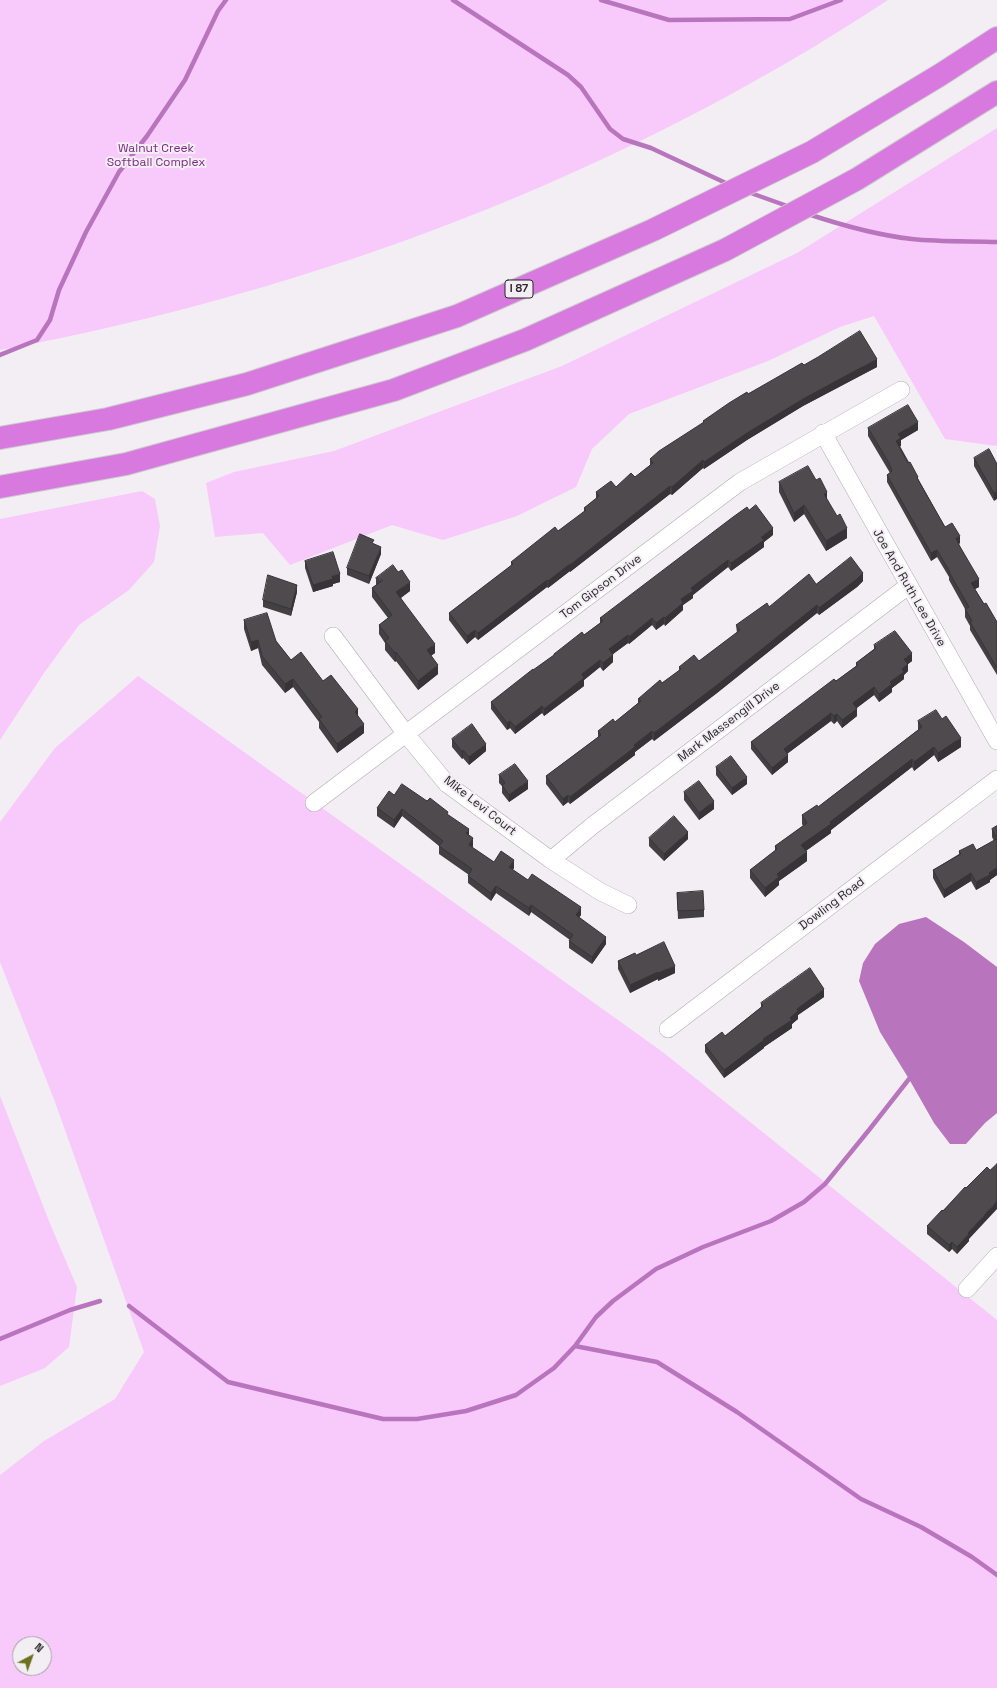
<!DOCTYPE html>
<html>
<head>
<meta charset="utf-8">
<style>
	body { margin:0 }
	#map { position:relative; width:997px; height:1688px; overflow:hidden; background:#f3eef3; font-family:"Space Grotesk",sans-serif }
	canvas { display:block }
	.north { position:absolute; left:12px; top:1636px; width:40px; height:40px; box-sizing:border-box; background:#f3eef3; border:1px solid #a29ea2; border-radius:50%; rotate:41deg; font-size:11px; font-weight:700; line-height:16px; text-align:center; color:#292729 }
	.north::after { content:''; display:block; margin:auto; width:14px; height:18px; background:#6b721a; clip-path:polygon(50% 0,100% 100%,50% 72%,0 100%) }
</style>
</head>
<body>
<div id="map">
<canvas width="997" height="1688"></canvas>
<div class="north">N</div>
</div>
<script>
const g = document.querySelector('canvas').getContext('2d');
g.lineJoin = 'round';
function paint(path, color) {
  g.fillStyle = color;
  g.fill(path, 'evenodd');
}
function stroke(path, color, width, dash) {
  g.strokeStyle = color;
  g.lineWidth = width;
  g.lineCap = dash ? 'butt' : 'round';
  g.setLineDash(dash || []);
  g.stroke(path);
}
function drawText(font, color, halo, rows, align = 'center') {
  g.font = font + ' "Space Grotesk",sans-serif';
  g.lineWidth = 4;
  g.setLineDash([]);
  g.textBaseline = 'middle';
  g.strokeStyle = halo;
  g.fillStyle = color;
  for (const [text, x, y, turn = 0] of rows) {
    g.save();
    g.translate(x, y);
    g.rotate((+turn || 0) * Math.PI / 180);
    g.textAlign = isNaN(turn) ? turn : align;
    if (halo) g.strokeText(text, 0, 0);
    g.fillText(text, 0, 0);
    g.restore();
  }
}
paint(new Path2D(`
	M0,0H888C621,176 314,292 0,350Z
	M997,128V446L945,439L874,316L840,327L768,361L629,414L592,449L576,487L517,516L443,540L392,525L290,565L263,533L215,537L206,483L234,472L334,451L562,366L797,253Z
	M142,491L155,499L160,526L154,562L129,590L79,625L44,673L0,740V519Z
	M138,676L664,1053L997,1320V1688H0V1475L44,1441L115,1399L144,1352L55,1102L0,962V822L55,748ZM20,1644H44V1668H20Z
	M0,1096L51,1226L77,1287L69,1347L45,1368L0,1386Z`), '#f8c9fb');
paint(new Path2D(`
	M926,917L964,942L997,967V1113L985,1123L966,1144H950L934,1123L909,1079L880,1032L859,981L863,963L875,944L899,924Z`), '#b875be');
stroke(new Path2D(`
	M453,0L568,75L581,87L610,129L623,139L651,148L730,185
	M601,0L669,20L790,19L841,0
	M748,192L790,207
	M808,214C841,225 876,235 912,239C940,242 969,241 997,242
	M0,355L37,340L50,320L59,290L86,232L119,172L147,136L185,80L218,11L226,0
	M129,1306L228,1382L383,1419H417L466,1411L516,1395L554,1368L575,1346L596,1317L613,1301L656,1269L703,1247L771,1221L804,1202L825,1184L869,1130L909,1079
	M0,1339L70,1310L100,1301
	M575,1346L657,1362L737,1412L861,1499L921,1527L972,1557L997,1575`), '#b875be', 4.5);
const street = new Path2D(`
	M823,433L997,741
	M333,636L406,734L447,784L551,860L601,892L628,905
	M314,803L740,482L901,390
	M551,860L592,826L908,586
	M668,1029L997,779
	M967,1289L997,1256`);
const highway = new Path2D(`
	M0,438L108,419L247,384L457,316L653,230L812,152L940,75L997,38
	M0,487L126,464L394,390L525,340L725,250L857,179L997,92`);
stroke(street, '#b0acb1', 18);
stroke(highway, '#cccbcc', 24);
stroke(street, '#fff', 17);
stroke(highway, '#d879e0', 22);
paint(new Path2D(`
	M804,365L877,367L803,406L747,440L704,469L703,468L672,495L670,494L570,572V571L548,588L547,587L478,640L475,637L467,644L449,620V613L511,566V562L558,531L584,512V508L596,499V492L616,487L635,477L650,465V459L703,423V421L748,394Z
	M868,428L918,430L901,440V446H900L945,527L960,543L959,544L979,587L975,589L984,604L997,622V675L970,630V626L965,617V609L949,580V577L937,557L931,561L887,482V475L890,473L868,436Z
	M974,458L997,464L994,501L974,466Z
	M779,482L827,500L847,538L826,551L804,514L794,522L779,492Z
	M773,535L764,542V547L731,571L728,567L693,595V598L683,605V610L665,626L664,624L656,630L652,625L629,644L628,643L613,654V662L603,671L600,667L584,680V686L544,716L542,713L515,734L510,728L507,730L491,709V702L554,655V654L584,635L600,623V618Z
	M381,554L369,584L347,575V568Z
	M305,561L340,582L333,584V586L313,592L305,568Z
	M376,578L410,591L401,598L435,653L431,655L438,674L418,690L396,661L395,662L385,650V643L379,634V625L388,618L372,597V588L376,585Z
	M863,581L857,587L819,615L817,613L717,693L654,741L652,739L635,752V755L570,804L568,802L563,806L546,784V776L598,737V731L615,722L638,703V699L662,683L679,671V667L699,661L737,633L736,625L769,607L816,584Z
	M297,592L291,616L263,607V600Z
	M244,620L276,641L291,660L323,681L358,716L364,733L337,753L319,728V722L293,687L285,693L262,665L258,648L251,651L244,629Z
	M874,645L912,661L908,664V671L904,675V679L892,688V692L879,702L874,695L856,708L857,716L842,728L837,721L834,724L831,721L787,754L788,762L772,775L751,749V742L836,681L856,666V663L874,649Z
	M942,719L961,747L938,762L934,755L914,771L912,767L831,830V833L806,851L807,861L779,881V885L765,897L750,878V870L775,851V846L803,826L802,824V815L818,807L918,730V721Z
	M452,739L486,751L469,765L463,758L462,759L452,747Z
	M716,767L747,784L732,795L716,775Z
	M499,775L528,789L509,802L502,793V786L499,783Z
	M684,792L714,809L699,820L684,800Z
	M394,795L427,801L448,815L469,835L473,846L472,848L494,862L514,868L512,870L581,915L579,917L606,944L592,964L569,948V941L570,940L531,912L529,916L496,893L491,901L468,883V876L469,875L439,854V846L402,816L394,828L377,816V808Z
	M997,826V875L990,880V882L976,890L971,881L944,898L933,878V870L959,854V851L976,850L994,841L992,837V829Z
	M649,838L688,839L664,861L649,846Z
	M677,893L704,910V917L678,919Z
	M636,955L675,973L658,981V979L630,993L618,969V961Z
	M824,997L798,1015V1019L792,1024V1028L764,1047V1048L724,1078L705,1052V1045L725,1036L761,1007V1003Z
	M990,1170L969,1239V1241L957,1254L952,1249L949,1252L927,1234V1226L966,1188Z`), '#434043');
paint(new Path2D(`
	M877,359V367L803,406L747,440L704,469V462L747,433L803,399Z
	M918,422V430L901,440V446L896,448V441L898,434Z
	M703,460V468L672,495V487Z
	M670,486V494L570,572V565Z
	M997,491V499L994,501V493Z
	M827,492V502L824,494Z
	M804,505V514L794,522V513Z
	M773,528V535L764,542V547L731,571V563L761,537Z
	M847,528V538L826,551V541Z
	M960,536V543L956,545V538Z
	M381,547V554L369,584V576Z
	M937,550V557L931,561V553Z
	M728,560V567L693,595V598L683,605V610L665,626V618L691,588Z
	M570,564V571L548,588V581Z
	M863,573V581L857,587L819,615V608Z
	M340,574V582L333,584V586L313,592V585L332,576Z
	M979,579V587L971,591V583Z
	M547,580V587L478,640V633Z
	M410,582V591L396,601V592Z
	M297,585V592L291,616V609Z
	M817,605V613L717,693L654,741V733Z
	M664,617V624L656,630V623Z
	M652,618V625L629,644V637Z
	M475,630V637L467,644V636Z
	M628,635V643L609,657V649Z
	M258,640V648L251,651V642Z
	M435,644V653L427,659V650Z
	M396,652V661L395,662V653Z
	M912,653V661L908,664V671L904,675V679L892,688V692L879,702V694L902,669L904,659Z
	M613,655V662L603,671V663Z
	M600,660V667L584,680V686L544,716V709L582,674Z
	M438,665V674L418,690V681Z
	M293,679V687L285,693V684Z
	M874,687V695L853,711V703Z
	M542,706V713L515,734V727Z
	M358,709V718L355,712Z
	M857,709V716L842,728V720Z
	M831,713V721L784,756V749Z
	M837,714V721L834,724V716Z
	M510,721V728L507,730V723Z
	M364,724V733L337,753V744Z
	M652,731V739L635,752V755L570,804V797Z
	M961,738V747L938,762V753Z
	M486,744V751L469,765V757Z
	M934,747V755L914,771V762Z
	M463,750V758L462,759V752Z
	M788,755V762L772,775V768Z
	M912,759V767L831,830V833L801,854V845L830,822Z
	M747,777V784L732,795V788Z
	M528,781V789L509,802V795Z
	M568,795V802L563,806V799Z
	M714,801V809L699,820V813Z
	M402,809V816L394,828V820Z
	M469,829V836L466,833Z
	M688,832V839L664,861V854Z
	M473,838V846L469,853V845Z
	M807,852V861L779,881V885L765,897V888L777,874Z
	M514,860V868L509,875V867Z
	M997,868V875L990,880V882L976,890V882Z
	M971,873V881L944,898V890Z
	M496,886V893L491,901V893Z
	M531,905V912L529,916V908Z
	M581,907V915L576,922V915Z
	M606,937V944L592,964V957Z
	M675,966V973L658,981V973Z
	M658,972V979L630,993V985Z
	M824,989V997L798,1015V1019L792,1024V1028L764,1047V1048L724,1078V1070L790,1018L797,1009Z
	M997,1201V1209L969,1239V1241L957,1254V1247L968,1233Z
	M952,1242V1249L949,1252V1245Z`), '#373437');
const building = new Path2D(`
	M860,331L877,359L803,399L747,433L704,462L703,460L672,487L670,486L570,565V564L548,581L547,580L478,633L475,630L467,636L449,613L513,564L511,562L555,527L558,531L586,510L584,508L599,496L596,492L611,481L616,487L631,473L635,477L653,463L650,459L659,451L704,422L703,421L729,403L747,392L748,394L802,363L804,365L818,357Z
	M908,405L918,422L898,434L901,438L896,441L908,463L910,462L918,477L917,478L945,527L952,523L960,536L956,538L959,545L979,579L971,583L984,604L986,603L997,622V668L970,622L972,621L965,609L969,607L949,572H950L937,550L931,553L887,475L892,471L889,463L868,428Z
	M989,449L997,464V491L994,493L974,458Z
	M808,466L816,480L820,478L827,492L824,494L837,516L840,514L847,528L826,541L804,505L794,513L779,482Z
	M756,505L773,528L761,537L764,540L731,563L728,560L691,588L693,591L681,599L683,603L665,618L664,617L656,623L652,618L629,637L628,635L609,649L613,655L603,663L600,660L582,674L584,678L544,709L542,706L515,727L510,721L507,723L491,702L533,669V670L554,655V654L582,632L584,635L603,621L600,618L733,517L747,507L749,510Z
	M360,534L374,540L372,543L381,547L369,576L347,568Z
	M333,552L340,574L332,576L333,579L313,585L305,561Z
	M851,557L863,573L857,579L819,608L817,605L717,685L654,733L652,731L634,745L635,747L570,797L568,795L563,799L546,776L601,735L598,731L613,719L615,722L641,701L638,699L660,680L662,683L681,669L679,667L694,655L699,661L740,630L736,625L767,603L769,607L809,574L816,584Z
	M393,565L398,572L402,570L410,582L396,592L435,644L427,650L438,665L418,681L396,652L395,653L385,641L389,638L379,625L392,615L372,588L383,580L376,578Z
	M268,575L297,585L291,609L263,600Z
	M267,613L276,641L291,660L301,652L323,681L331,675L358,709L355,712L364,724L337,744L319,719L322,717L293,679L285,684L262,656L258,640L251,642L244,620Z
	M895,631L912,653L904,659L908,664L902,669L904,672L890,682L892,684L879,694L874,687L853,703L857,709L842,720L837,714L834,716L831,713L784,749L788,755L772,768L751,742L834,679L836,681L858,665L856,663L876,648L874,645Z
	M936,710L942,719L946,716L961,738L938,753L934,747L914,762L912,759L830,822L831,824L801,845L807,852L777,874L779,877L765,888L750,870L777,849L775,846L807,823L802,815L817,805L818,807L922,727L918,721Z
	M472,724L486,744L469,757L463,750L462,752L452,739Z
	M731,756L747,777L732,788L716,767Z
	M515,764L528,781L509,795L502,785L505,783L499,775Z
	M699,781L714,801L699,813L684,792Z
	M402,784L427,801L430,798L448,812L447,814L469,829L466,833L473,838L469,845L494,862L501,851L514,860L509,867L528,880L532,874L581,907L576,915L606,937L592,957L569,941L573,935L531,905L529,908L496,886L491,893L468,876L472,869L439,846L443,841L402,809L394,820L377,808L389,791L394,795Z
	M674,816L688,832L664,854L649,838Z
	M997,826V839L992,829Z
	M997,839V868L989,873L990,875L976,882L971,873L944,890L933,870L961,854L959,851L973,844L976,850Z
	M703,891L704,910L678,911L677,893Z
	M664,942L675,966L658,973V972L630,985L618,961L635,953L636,955Z
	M810,968L824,989L797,1009L798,1011L790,1018L792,1020L763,1039L764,1040L724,1070L705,1045L722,1032L725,1036L763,1006L761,1003Z
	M997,1164V1201L968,1233L969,1234L957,1247L952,1242L949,1245L927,1226L942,1210L943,1211L965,1187L966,1188L987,1167L990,1170Z`);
paint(building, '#4e4a4e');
stroke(building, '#373437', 1);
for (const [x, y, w] of [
	[519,289,28]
]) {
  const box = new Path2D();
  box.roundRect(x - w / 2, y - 9, w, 18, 3);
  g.fillStyle = '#f3eef3';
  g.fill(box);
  stroke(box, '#292729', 1);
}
drawText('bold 11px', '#292729', null, [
	["I 87",519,289]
]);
drawText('12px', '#7c2b84', '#f3eef3', [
	["Walnut Creek",156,149],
	["Softball Complex",156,163]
]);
drawText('12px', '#292729', '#f3eef3', [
	["Tom Gipson Drive",601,587,-37],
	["Joe And Ruth Lee Drive",909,588,60],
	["Mark Massengill Drive",729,722,-37],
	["Mike Levi Court",480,806,38],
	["Dowling Road",832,904,-37]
]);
</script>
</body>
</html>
